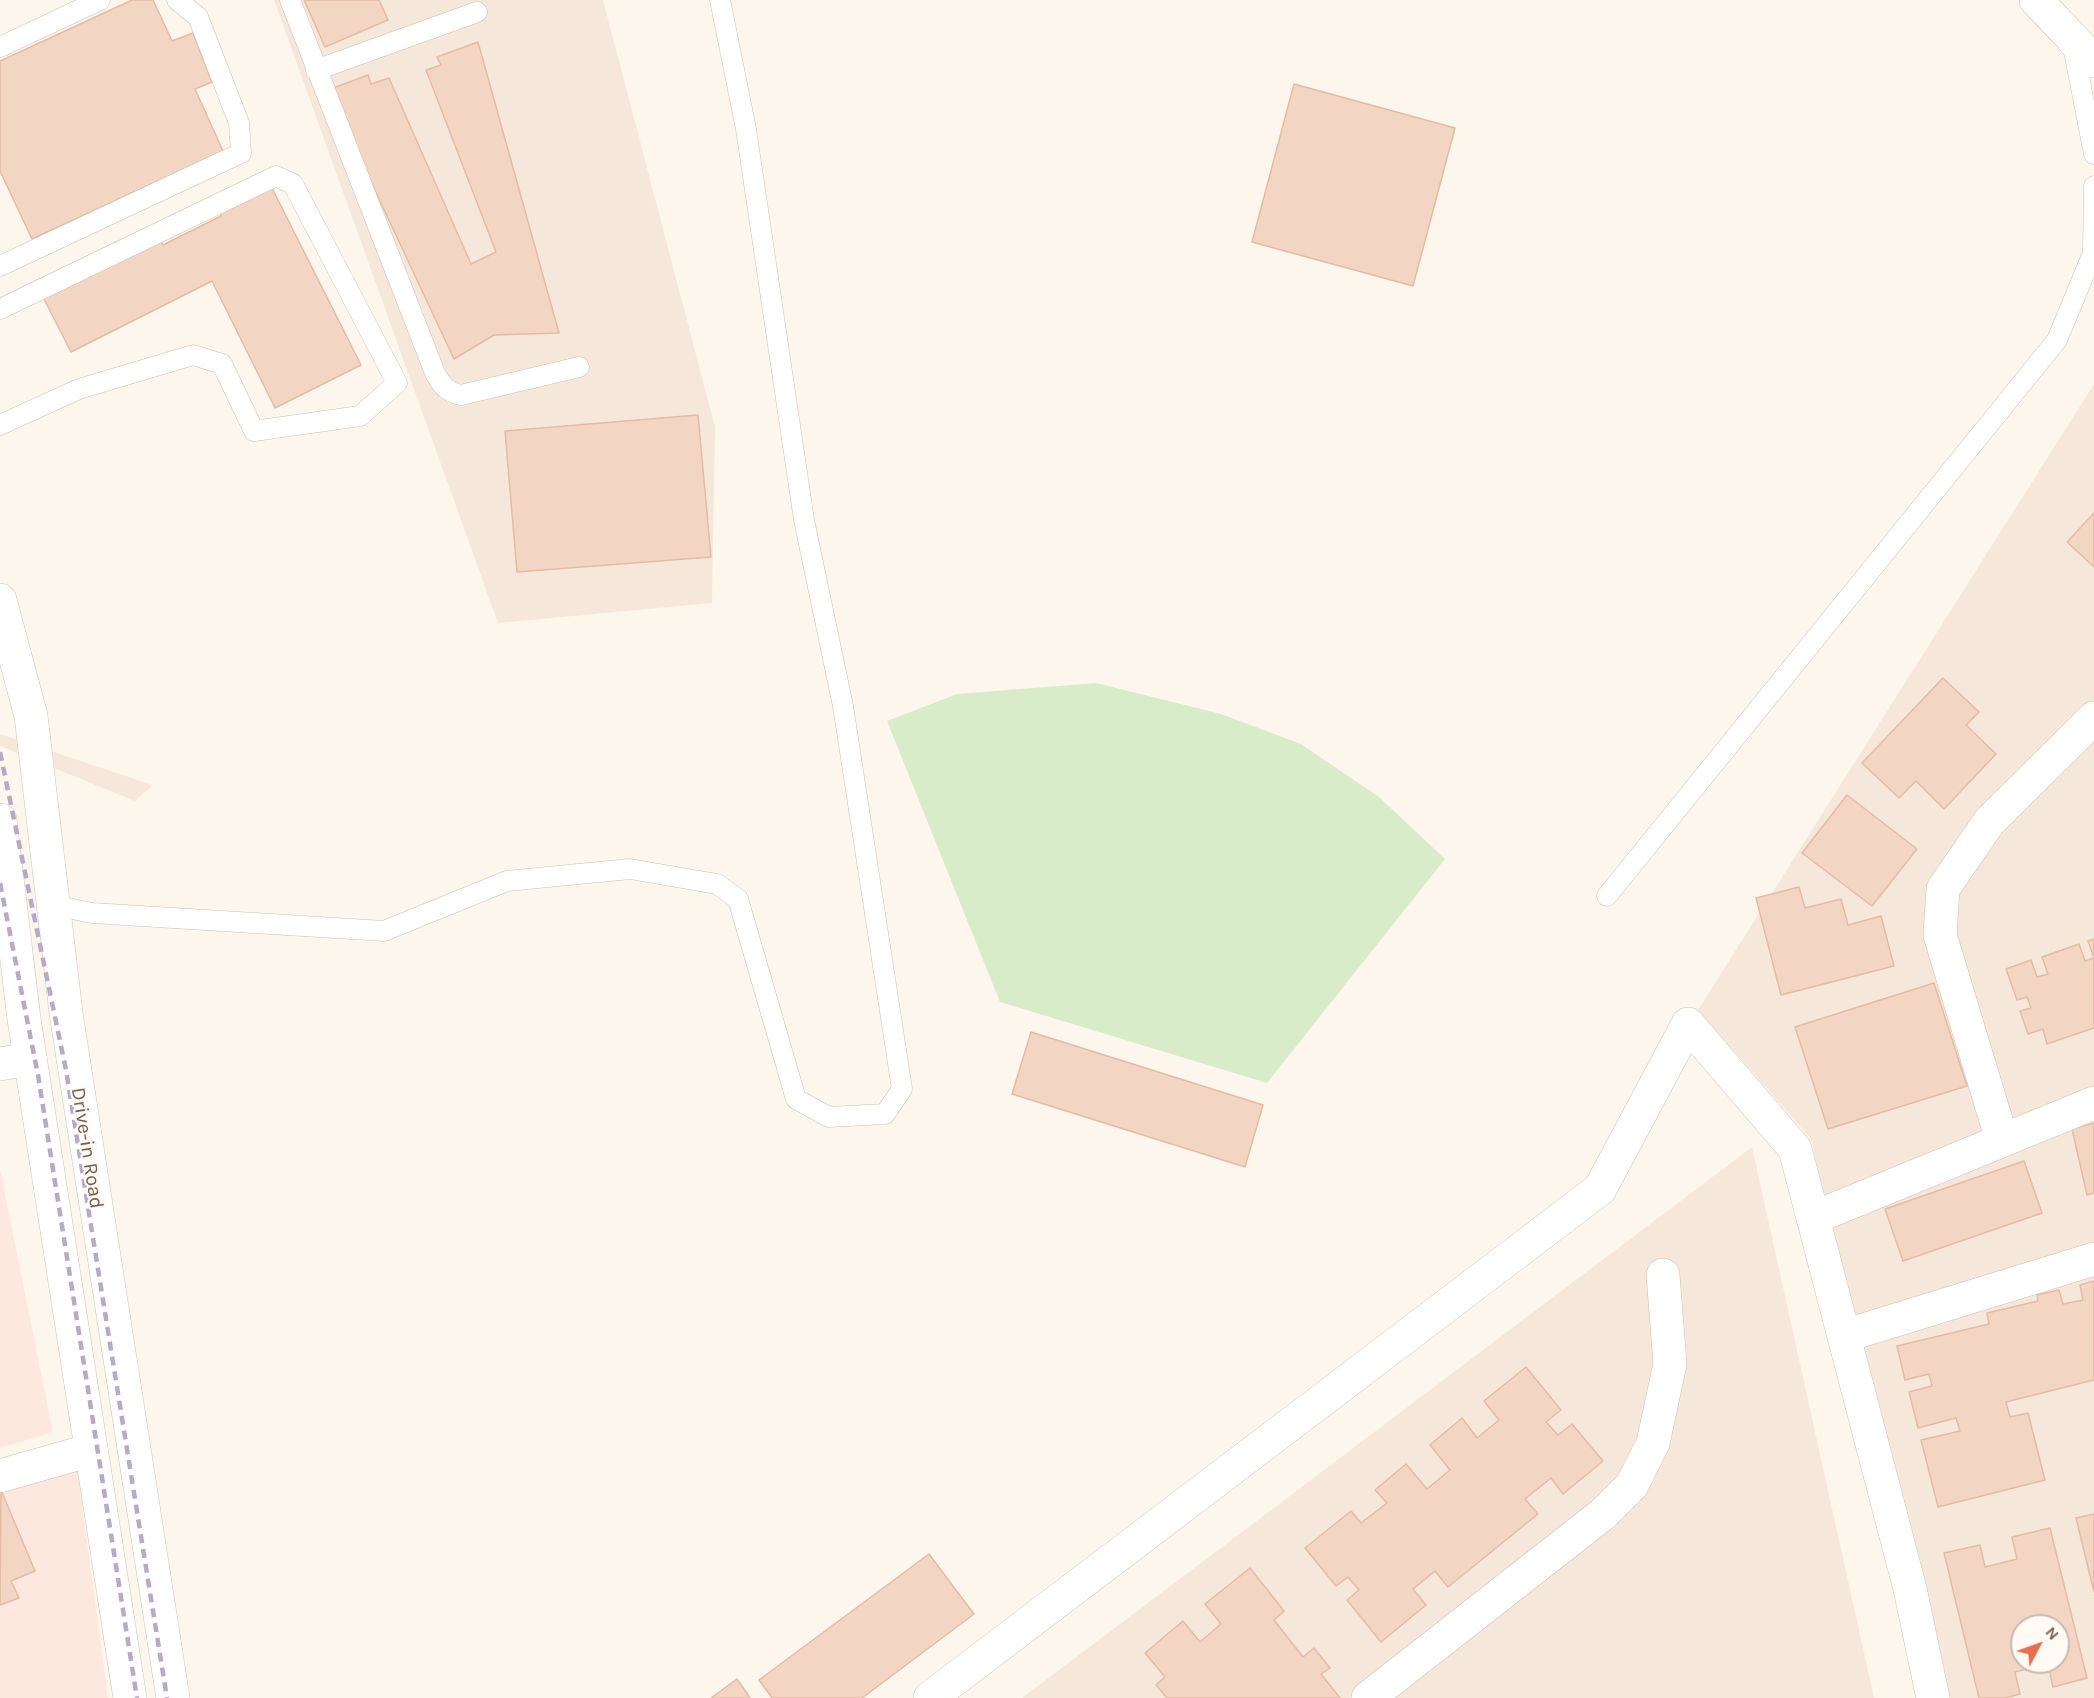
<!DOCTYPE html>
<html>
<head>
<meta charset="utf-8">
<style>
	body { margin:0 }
	#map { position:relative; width:2094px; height:1698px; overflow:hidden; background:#fdf6ec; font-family:Karla,sans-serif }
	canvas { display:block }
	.north { position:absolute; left:2010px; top:1614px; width:60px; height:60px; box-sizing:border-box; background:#fffaf3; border:2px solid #cabbb1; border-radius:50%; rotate:49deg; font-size:16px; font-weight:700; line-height:24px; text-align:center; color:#7a5c4d }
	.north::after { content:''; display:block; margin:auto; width:21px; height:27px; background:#e76f51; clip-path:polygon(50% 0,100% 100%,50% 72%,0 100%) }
</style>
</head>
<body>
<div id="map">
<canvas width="2094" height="1698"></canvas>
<div class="north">N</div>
</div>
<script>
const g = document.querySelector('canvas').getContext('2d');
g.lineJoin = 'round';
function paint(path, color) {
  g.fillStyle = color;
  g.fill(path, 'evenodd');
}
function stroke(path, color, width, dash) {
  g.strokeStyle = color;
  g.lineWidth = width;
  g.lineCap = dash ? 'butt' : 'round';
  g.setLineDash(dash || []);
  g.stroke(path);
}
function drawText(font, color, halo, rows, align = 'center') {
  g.font = font + ' Karla,sans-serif';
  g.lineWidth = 4.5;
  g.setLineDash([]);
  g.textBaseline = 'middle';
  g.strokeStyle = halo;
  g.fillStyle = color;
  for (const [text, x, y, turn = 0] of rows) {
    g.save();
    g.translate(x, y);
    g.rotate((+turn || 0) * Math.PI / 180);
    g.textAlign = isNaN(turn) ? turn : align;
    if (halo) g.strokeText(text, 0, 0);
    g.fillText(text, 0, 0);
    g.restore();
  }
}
paint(new Path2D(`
	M274,0H603L715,427L712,603L498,623Z
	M2094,384V1698H1928L1811,1139L1698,1010ZM2022,1626H2058V1662H2022Z
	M0,734L153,785L135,801L0,746Z
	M1752,1147L1874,1698H1022Z`), '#f5e8da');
paint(new Path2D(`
	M0,1170L53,1432L0,1448Z
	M76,1459L108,1698H0V1485Z`), '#fde8e0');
paint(new Path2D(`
	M1096,683L1221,714L1301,744L1379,797L1445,859L1267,1083L1000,1002L887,721L957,694Z`), '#d8ecc9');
const building = new Path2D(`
	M132,0H153L172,41L193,33L212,82L195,89L223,151L32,239L0,171V61Z
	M304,0H379L388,20L325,47Z
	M478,42L559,333L494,335L454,359L328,90L368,75L371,84L389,78L471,264L496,252L426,70L441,65L437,57Z
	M1294,84L1455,128L1413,286L1252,242Z
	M269,182L361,365L275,408L212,281L71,352L42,295L159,237L163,245L221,216L217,208Z
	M698,415L711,557L517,572L505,431Z
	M2094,513V567L2067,542Z
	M1943,678L1979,712L1966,725L1996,754L1944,809L1916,781L1899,798L1862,763Z
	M1847,795L1917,849L1872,906L1802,853Z
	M1799,887L1805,908L1841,899L1848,925L1881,916L1894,966L1781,995L1756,898Z
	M2094,939V1028L2047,1044L2043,1029L2028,1034L2020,1011L2031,1008L2027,997L2017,1000L2006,969L2031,960L2037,977L2048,974L2042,957L2079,944L2085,961L2094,958L2088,941Z
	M1934,983L1967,1086L1828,1129L1795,1027Z
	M1031,1032L1263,1105L1245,1167L1012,1094Z
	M2094,1123V1193L2087,1195L2072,1129Z
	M2024,1161L2042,1213L1903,1261L1885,1209Z
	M2094,1281V1380L2006,1402L2010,1417L2028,1413L2045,1480L1938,1507L1921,1440L1960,1431L1956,1418L1918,1428L1909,1392L1932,1386L1929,1374L1905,1380L1897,1346L1989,1324L1987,1313L2038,1301L2037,1295L2059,1290L2063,1304L2083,1300L2080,1285Z
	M1526,1367L1561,1410L1546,1422L1558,1435L1572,1424L1603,1461L1563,1494L1551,1478L1525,1499L1538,1514L1448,1587L1435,1571L1413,1589L1426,1605L1381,1642L1347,1600L1359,1590L1348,1577L1336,1586L1305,1548L1351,1511L1361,1523L1387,1503L1375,1490L1406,1464L1427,1489L1450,1470L1430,1445L1462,1418L1477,1438L1499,1420L1484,1401Z
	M1,1490L35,1571L11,1581L19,1598L0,1605Z
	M2094,1514V1592L2076,1518Z
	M2050,1528L2087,1678L2053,1687L2048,1664L2015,1672L2020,1694L2005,1698H1979L1944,1553L1980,1545L1985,1567L2017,1559L2012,1537ZM2022,1626H2058V1662H2022Z
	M929,1554L974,1614L862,1698H772L759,1680Z
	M1250,1568L1284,1611L1274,1620L1303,1657L1314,1648L1330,1668L1321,1674L1340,1698H1167L1156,1685L1165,1677L1145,1653L1183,1621L1200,1642L1221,1624L1205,1604Z
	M737,1679L750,1698H711Z`);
paint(building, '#f3d5c3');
stroke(building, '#e6bba3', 1.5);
const lane = new Path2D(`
	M290,0L435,373C442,386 447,392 461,395L579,367
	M2068,44L2074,51L2094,154
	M0,47L100,0
	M316,70L477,12
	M0,266L241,153L239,123L198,17L177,0
	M0,309L276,176L293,184L397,383L360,416L254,431L222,364L193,355L79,389L0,425
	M1607,896L2057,340L2093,253L2094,186
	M53,905L92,913L384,931L507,881L630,869L717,884L738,899L796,1099L829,1117L885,1114L902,1089L843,706L804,520L746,129L720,0`);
const street = new Path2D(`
	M2036,0L2094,61
	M0,1064L30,1059
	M2002,1140L1940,935L1943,889L1989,822L2094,718
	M1813,1218L2094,1103
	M1844,1336L2094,1259
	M0,1476L91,1450
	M1368,1698L1603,1514L1632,1485L1653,1443L1670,1364L1663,1275`);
const secondary = new Path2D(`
	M0,600L31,716L66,1013L173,1698
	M0,820L24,1019L130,1698
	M930,1698L1600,1189L1688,1024L1795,1149L1910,1589L1933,1698`);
stroke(lane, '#d1beb0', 21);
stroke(street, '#d1beb0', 34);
stroke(secondary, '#d6c0b0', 34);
stroke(lane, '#fff', 20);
stroke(street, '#fff', 33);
stroke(secondary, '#fff', 33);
stroke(new Path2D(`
	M0,752L66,1070L167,1698
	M0,883L38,1075L137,1698`), '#b9a8c9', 4.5, [9, 6]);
drawText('20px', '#7a5c4d', '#fffaf3', [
	["Drive-in Road",87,1148,81]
]);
</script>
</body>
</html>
